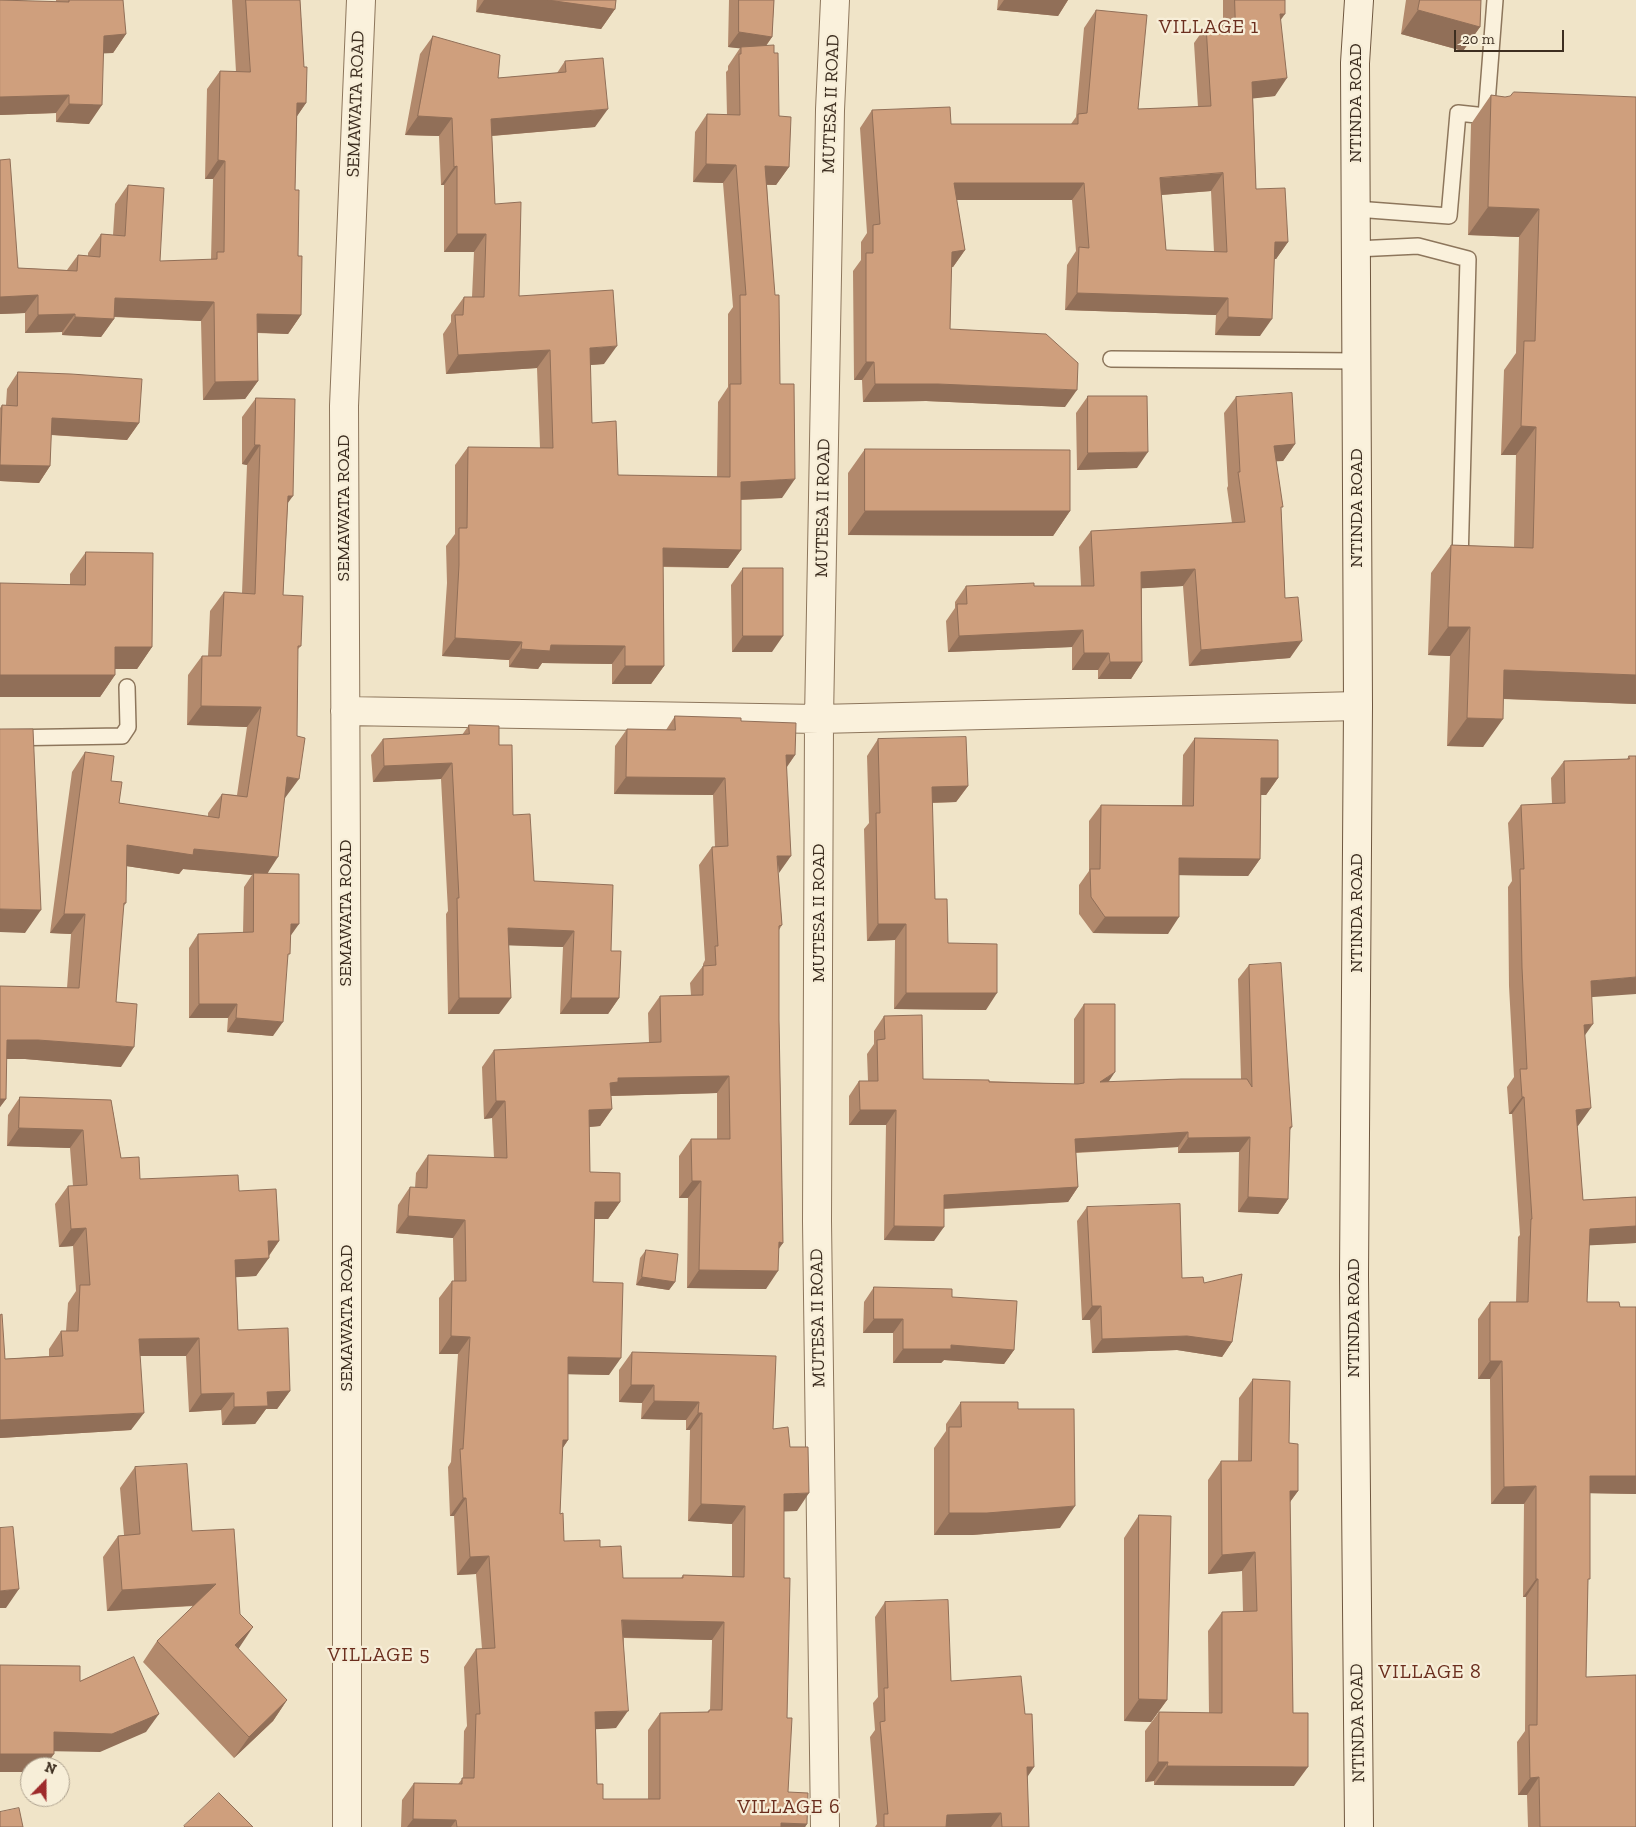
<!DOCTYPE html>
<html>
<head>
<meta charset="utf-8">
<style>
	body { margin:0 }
	#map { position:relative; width:1636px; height:1827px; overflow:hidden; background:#f0e4c8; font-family:"Zilla Slab",serif }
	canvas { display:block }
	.north { position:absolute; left:20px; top:1757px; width:50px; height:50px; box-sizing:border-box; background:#f7eed8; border:1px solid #ada18e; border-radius:50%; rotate:22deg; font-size:14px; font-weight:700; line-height:20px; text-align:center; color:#3d2e20 }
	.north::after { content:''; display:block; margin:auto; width:18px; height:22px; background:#9e2a2b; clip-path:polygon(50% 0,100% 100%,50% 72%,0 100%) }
	.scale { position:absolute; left:1454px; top:30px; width:110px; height:22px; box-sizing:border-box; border:2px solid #3d2e20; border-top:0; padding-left:6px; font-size:15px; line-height:18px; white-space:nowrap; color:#3d2e20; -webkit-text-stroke:4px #f7eed8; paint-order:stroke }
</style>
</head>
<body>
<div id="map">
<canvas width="1636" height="1827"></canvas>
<div class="north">N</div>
<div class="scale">20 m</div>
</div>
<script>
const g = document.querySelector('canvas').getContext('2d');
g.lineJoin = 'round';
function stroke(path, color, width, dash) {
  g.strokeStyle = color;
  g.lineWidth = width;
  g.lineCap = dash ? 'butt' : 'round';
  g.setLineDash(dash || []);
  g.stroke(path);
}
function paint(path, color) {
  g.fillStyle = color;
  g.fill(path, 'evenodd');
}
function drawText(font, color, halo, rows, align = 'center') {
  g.font = font + ' "Zilla Slab",serif';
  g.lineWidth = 4.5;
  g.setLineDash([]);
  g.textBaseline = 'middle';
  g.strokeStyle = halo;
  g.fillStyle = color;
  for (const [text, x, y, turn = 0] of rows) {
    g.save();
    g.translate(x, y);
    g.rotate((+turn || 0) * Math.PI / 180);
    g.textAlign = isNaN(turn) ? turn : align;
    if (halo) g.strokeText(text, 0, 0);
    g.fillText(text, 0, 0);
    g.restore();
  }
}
const lane = new Path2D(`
	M1356,209L1449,216L1458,113L1486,116L1495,0
	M1356,249L1418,246L1468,259L1460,563
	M1111,359L1356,361
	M0,738L122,736L128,727L127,687`);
const street = new Path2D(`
	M345,711L819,719L1358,706
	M347,1827V1098L344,406L361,0
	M825,1827L817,1221L819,719L830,110L835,0`);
const secondary = new Path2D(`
	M1359,1827L1354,1275L1358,706L1355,63L1359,0`);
stroke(lane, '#8d765c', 18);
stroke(street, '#8d765c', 30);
stroke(secondary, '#6f573f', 30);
stroke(lane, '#faf1dc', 15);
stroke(street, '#faf1dc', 28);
stroke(secondary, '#faf1dc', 28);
paint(new Path2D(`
	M0,0L56,2V0H102L126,34L113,53H104L89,124L56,122V113L0,115Z
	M232,0H300L306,103L297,116L295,190L301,315L288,334L257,333L258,381L245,399L203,400L201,321L114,317V319L101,337L62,335V332L25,333V313L0,314V160L18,268L67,270L78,255L88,256V253L101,234L113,235L115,204L128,185L160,261L211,260L213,179H205L207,89L220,71L236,72Z
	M477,0H616L615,9L601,29L476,12Z
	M729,0H774L772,37L766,46L774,53L779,116L789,167L776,185H767L782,498L741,500V550L728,568L663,567L664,666L651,684H612V664L542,663L538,669L509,667V660L442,656L447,583L446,546L455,534V465L468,447L540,448L537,368L446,374L443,334L451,322V315L464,297H472L474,252H444V185H441L439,136L405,135L420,54L433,36L498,78L557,73L565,61L595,127L492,136L495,204L519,296L604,364L590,365L592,423L618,475L717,477L718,402L728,387V314L733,307L723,183L693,182L695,132L707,114L727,115L726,72L728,70V66L740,48L728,47Z
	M998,0H1068L1058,16L997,10Z
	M1223,0H1285L1280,20L1275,96L1253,98L1256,189L1288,242L1276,259H1274L1260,336L1215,335L1216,315L1065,310L1067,265L1076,251L1072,200H956L965,250L953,267H951L950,329L1065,407L926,401L863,402L862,380H854L853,271L861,260V242L867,233L860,128L872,110L951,124H1071L1076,117L1084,28L1096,10L1138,109L1198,107L1194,43L1206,26L1223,25ZM1211,191L1214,252L1166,250L1161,195Z
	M1406,0H1481L1480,27L1463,51L1401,34Z
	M1491,95L1505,97H1636V704L1503,699L1483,747L1447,746L1450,656L1428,655L1431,573L1451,545L1514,547L1516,455H1501L1504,370L1516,353L1519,237L1468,235L1471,124Z
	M18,372L139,423L127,440L51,435L50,466L39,483L0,481V408L2,405H6L7,389Z
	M1088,396L1137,468L1077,470L1076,413Z
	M1236,397L1295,444L1283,461H1276L1281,509L1285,598L1290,658L1189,666L1183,586L1142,588V662L1131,679H1098V670H1072V647L948,652L946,621L955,608V602L966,586H1081L1079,547L1091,531L1232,523L1227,488L1228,486L1224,413Z
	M256,398L288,502L283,595L301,646L298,649L285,798H284L268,873L291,935L288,957L273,1036L227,1032L228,1018H189V948L198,934L243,933L244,887L252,875L183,869L179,874L126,866V903L123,907L116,1002L121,1067L25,1059H6V1099L0,1107V986L67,988L71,934L50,933L72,772L85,752L111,781L119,803L208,817V813L222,794L237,795L247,727L187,725L188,675L202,656H208L210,611L224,592L242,593L247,465L242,464V417Z
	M865,449L1070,511L1053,536L848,535V473Z
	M86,552L152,647L137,669H115V675L100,697L70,585V574Z
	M743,568L772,652H732L731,585Z
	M675,716L741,721L795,755L787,767L778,873L782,925L779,930V1020L783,1243L778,1249L766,1289L687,1288L688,1198H679V1156L691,1139H717V1093L611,1096L612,1109L600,1126L589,1127L590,1172L620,1202L608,1219H595L593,1282L609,1375L568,1374V1440L562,1449L560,1514L564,1541L600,1547L623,1578H681L683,1575L732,1576V1524L688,1521L690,1430H686V1420L641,1419L642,1403L619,1402V1370L632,1352L773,1429L797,1511H784V1578L788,1792L807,1824L805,1827H401L402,1800L414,1783L458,1784L463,1778L464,1731L467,1726L464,1667L476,1649H482L476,1574L457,1575L454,1516H450L448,1467L451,1462L458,1354H439V1298L452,1281H454L453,1238L396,1233L398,1205L410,1187L415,1188L416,1173L428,1155L494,1158L492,1118L484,1119L482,1067L494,1050L649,1043L648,1013L660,996L691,995L690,983L703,966V964L705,960L699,865L712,847H715L713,795L614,794L615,746L627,729L666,730ZM624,1638L712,1640L710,1710L707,1712L660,1713L648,1730V1799H603L597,1784L596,1729L616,1728Z
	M469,725L499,745L513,815L534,881L611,951L619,998L608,1014H560L563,947L509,945L499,1014H448L446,914L448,911L441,779L373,782L371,755L383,739L462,735Z
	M1195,738L1278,778L1266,795H1261L1260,859L1248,876L1179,875L1168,934L1093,933L1079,914V885L1089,871V821L1101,805H1182L1183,755Z
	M878,739L968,786L956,802L932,803L935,899L948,943L986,1010L894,1009L895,940L867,941L864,829L869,823L867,756Z
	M1629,756H1636L1585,1035L1578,1126H1577L1583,1200L1636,1197V1243L1589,1245L1587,1302L1636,1494L1590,1493L1586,1677L1636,1827H1528L1527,1795H1518L1517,1742L1525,1731L1526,1597H1523L1524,1504H1491L1490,1379H1478V1319L1490,1302H1516L1518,1237L1520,1235L1512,1114H1509L1507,1087L1514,1077L1509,986L1508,887L1512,881L1508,823L1521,805L1552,804L1551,778L1564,761L1627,759Z
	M1249,965L1292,1127L1290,1130L1288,1199L1278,1214L1238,1212L1239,1152L1178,1153V1147L1076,1153L1078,1187L1068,1202L944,1209L934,1241L884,1240L886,1125H849V1096L859,1081H868L867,1054L874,1044V1031L884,1016L923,1079L1074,1084V1019L1084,1004L1108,1082L1241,1079L1238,979Z
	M20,1097L111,1100L121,1158L140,1179L239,1191L279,1241L269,1256L256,1276L236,1277L238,1330L290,1391L277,1409H266L255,1424L222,1425L221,1410L189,1412L186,1356H140L131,1430L0,1438V1315L5,1359L49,1356V1349L61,1331H66L68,1303L76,1291L73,1246L59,1247L55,1204L68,1186H73L70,1148L7,1146L8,1115Z
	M1087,1207L1182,1278L1204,1283L1232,1342L1222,1357L1177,1350L1092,1353L1090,1320H1082L1077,1221Z
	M646,1250L675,1282L669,1290L636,1285L640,1258Z
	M874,1287L952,1297L1014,1350L1004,1364L944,1360L941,1363H893V1333H863L864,1302Z
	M1253,1379L1289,1443L1298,1491L1290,1502L1294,1786L1154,1785V1781L1145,1782V1731L1159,1712L1209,1713L1208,1631L1222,1612H1243L1242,1571L1208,1574V1480L1221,1461H1238L1239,1398Z
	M961,1402L1060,1528L972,1535H934V1448L946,1431V1424Z
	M135,1467L192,1531L238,1649L287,1700L273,1721L234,1758L143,1662L157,1641L194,1606L107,1611L103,1557L118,1536L124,1535L120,1488Z
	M1139,1515L1167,1700L1151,1722L1124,1721V1538Z
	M885,1602L951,1681L1027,1777L1029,1827H875L877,1824L870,1737L875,1730L873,1703L878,1697L875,1617Z`), '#b2896c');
paint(new Path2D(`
	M484,0H548L615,9L601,29L476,12Z
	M1004,0H1068L1058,16L997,10Z
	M1418,10L1480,27L1463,51L1401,34Z
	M1280,14H1285L1272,32Z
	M739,32L772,37L762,51L728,47Z
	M126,34L113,53L91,54L104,36Z
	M1287,78L1275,96L1240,100L1252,82Z
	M69,95L56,113L0,115V97Z
	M297,103H306L293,122Z
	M69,104L102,105L89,124L56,122Z
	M608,109L595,127L478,137L491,119Z
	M418,116L452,118L439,136L405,135Z
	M218,160L225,161L213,179H205Z
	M706,164L736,165L723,183L693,182Z
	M457,166L444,185H441L454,167Z
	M765,166L789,167L776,185L753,184Z
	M1223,173L1211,191L1148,196L1160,178Z
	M954,183H1084L1072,200H941Z
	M1488,207L1539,209L1519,237L1468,235Z
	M457,234H486L474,252H444Z
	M1275,242H1288L1276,259L1263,260Z
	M965,250L953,267L940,269L952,252Z
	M1077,293L1228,298L1216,315L1065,310Z
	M38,295L25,313L0,314V297Z
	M115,298L214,302L201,321L102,316Z
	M75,314L62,332L25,333L38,315Z
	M257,314L301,315L288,334L244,332Z
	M75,317L114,319L101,337L62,335Z
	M1228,317L1272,319L1260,336L1215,335Z
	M617,346L604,364L577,366L590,348Z
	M550,350L537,368L446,374L458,355Z
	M866,362H874L862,380H854Z
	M258,381L245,399L203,400L215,382Z
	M875,384H938L1077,390L1065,407L926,401L863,402Z
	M52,418L139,423L127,440L40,434Z
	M1521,426L1536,427L1516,455H1501Z
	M1295,444L1283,461L1262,462L1274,446Z
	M255,445H260L247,465L242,464Z
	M1148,452L1137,468L1077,470L1088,453Z
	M0,465L50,466L39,483L0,481Z
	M795,479L782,498L729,500L741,482Z
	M288,496H293L279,515Z
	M865,511H1070L1053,536L848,535Z
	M663,548L741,550L728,568L650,566Z
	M1195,569L1183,586L1130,589L1141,572Z
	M1448,627H1470L1450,656L1428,655Z
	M1083,630L1072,647L948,652L959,636Z
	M743,636H783L772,652H732Z
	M455,638L522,642L509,660L442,656Z
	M1302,641L1290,658L1189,666L1201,650Z
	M551,645L625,646L612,664L542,663L538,669L509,667L521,649Z
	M115,647H152L137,669H100Z
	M1084,653H1109L1098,670H1072Z
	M1110,662H1142L1131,679H1098Z
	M625,666H664L651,684H612Z
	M1504,670L1636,675V704L1484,698Z
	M0,675H115L100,697H0Z
	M201,706L261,707L247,727L187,725Z
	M1467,718L1503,719L1483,747L1447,746Z
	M786,755H795L783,772Z
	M452,763L441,779L373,782L384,766Z
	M287,777L299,779L285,798L273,797Z
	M626,777L725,778L713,795L614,794Z
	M1261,778H1278L1266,795H1250Z
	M968,786L956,802L920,803L932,787Z
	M127,845L194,849L278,857L265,877L254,873L252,875L183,869L179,874L113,864Z
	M777,856H791L779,873Z
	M1179,858L1260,859L1248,876L1168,875Z
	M0,909L41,910L25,933L0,932Z
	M64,914H85L71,934L50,933Z
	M1105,917H1179L1168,934L1093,933Z
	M291,924H299L289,938Z
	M878,924H906L895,940L867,941Z
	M508,928L574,931L563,947L497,945Z
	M1636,977V994L1579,998L1591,981Z
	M906,993H997L986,1010L894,1009Z
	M459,998H511L499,1014H448Z
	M571,998H619L608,1014H560Z
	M199,1004H237L228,1018H189Z
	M236,1018L283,1022L273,1036L227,1032Z
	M1593,1024L1580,1042L1584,1025Z
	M7,1040H38L134,1047L121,1067L25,1059H0Z
	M1115,1072L1105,1087L1100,1082Z
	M729,1076L717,1093L609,1096L610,1083L618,1078Z
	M1522,1097H1524L1512,1114H1509Z
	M0,1099H6L0,1107Z
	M496,1101H505L492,1118L484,1119Z
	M1591,1108L1578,1126L1564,1127L1576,1110Z
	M612,1109L600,1126L577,1128L589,1110Z
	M860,1110H896L886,1125H849Z
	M19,1128L83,1130L70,1148L7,1146Z
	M1188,1132L1178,1147L1064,1153L1075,1139Z
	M1250,1137L1239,1152L1178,1153L1188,1138Z
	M692,1181H701L688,1198H679Z
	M1078,1187L1068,1202L934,1209L944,1195Z
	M1248,1197L1288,1199L1278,1214L1238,1212Z
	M595,1202H620L608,1219H583Z
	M408,1216L465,1220L453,1238L396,1233Z
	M894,1226L944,1227L934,1241L884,1240Z
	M1636,1226V1243L1577,1246L1590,1229Z
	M86,1228L73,1246L59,1247L71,1229Z
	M268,1241H279L267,1258H269L256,1276L223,1278L235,1260Z
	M779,1242L783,1243L771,1260Z
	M699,1270L778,1271L766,1289L687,1288Z
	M642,1277L675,1282L669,1290L636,1285Z
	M1092,1306H1101L1090,1320H1082Z
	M874,1319H903L893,1333H863Z
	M451,1336L470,1337L458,1354H439Z
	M1187,1336L1232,1342L1222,1357L1177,1350L1092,1353L1102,1339Z
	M199,1338L186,1356H127L139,1339Z
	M951,1345L1014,1350L1004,1364L944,1360L941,1363H893L903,1349Z
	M568,1357L621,1358L609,1375L556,1374Z
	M1490,1361H1502L1490,1379H1478Z
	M631,1385H654L642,1403L619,1402Z
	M290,1391L277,1409H266L255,1424L222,1425L234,1407L267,1392Z
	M234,1393L221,1410L189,1412L201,1394Z
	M654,1401L699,1402L686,1420L641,1419Z
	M144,1413L131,1430L0,1438V1420Z
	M698,1413H702L690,1430H686Z
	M563,1440H568L556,1458Z
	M1590,1476H1636V1494L1577,1493Z
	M1536,1486L1524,1504H1491L1504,1487Z
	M1290,1491H1298L1284,1510Z
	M809,1493L797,1511L772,1512L784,1494Z
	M463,1498H466L454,1516H450Z
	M701,1504L745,1506L732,1524L688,1521Z
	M1075,1506L1060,1528L972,1535H934L949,1513Z
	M1255,1552L1242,1571L1208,1574L1222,1555Z
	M489,1556L476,1574L457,1575L470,1557Z
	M1536,1579H1538L1526,1597H1523Z
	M216,1584L202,1605L107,1611L122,1590Z
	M19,1589L6,1608H0V1591Z
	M622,1620L724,1622L712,1640L610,1637Z
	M253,1627L239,1648L220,1666L235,1645Z
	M1139,1699L1167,1700L1151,1722L1124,1721Z
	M287,1700L273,1721L234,1758L249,1737Z
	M628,1711L616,1728L583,1730L595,1712Z
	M159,1714L146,1732L100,1752L41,1751L54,1732Z
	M0,1754H54L45,1767H30V1772H0Z
	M1158,1762H1168L1154,1781L1145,1782Z
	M1167,1766L1308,1767L1294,1786L1154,1785Z
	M1027,1767H1034L1024,1782Z
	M1539,1777L1527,1795H1518L1530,1778Z
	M1001,1813L991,1827H938L947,1815Z
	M413,1819L456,1820L451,1827H407Z
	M781,1823L807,1824L805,1827H778Z`), '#916f58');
const building = new Path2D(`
	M0,0L69,2V0H123L126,34L104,36L102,105L69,104V95L0,97Z
	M246,0H300L304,67H307L306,103H297L295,190H299L298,256H302L301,315L257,314L258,381L215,382L214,302L115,298L114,319L75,317V314L38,315V295L0,297V160L10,159L18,268L77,271L78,255L100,257L101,234L125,236L128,185L164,188L160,261L217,259V252H224L225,161L218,160L220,71L250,72Z
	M548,0H616L615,9Z
	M739,0H774L772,37L739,32Z
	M1235,0H1285V14H1280L1287,78L1252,82L1256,189L1285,188L1288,242H1275L1272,319L1228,317V298L1077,293L1079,247L1089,248L1084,183H954L965,250L952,252L950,329L1046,334L1078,363L1077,390L938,384H875L874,362H866V253H873V225L880,224L872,110L950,107L951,124H1078V114L1087,113L1096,10L1147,15L1138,109L1211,106L1206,26L1235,25ZM1223,173L1227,252L1166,250L1160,178Z
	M1420,0H1481L1480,27L1418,10Z
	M433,36L500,55L498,78L566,72L565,61L603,58L608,109L491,119L495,204L521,202L519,296L613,290L617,346L590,348L592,423L616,421L618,475L730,477V384H741L740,295H746L736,165L706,164L707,114L740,115L739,54H741V47L774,45V53H778L779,116L791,117L789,167L765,166L775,295H779L780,384H794L795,479L741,482V550L663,548L664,666H625V646L551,645L550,651L521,649L522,642L455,638L459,565V528H467L468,447L553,448L550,350L458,355L455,315H463L464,297H484L486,234H457V166L454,167L452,118L418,116Z
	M1514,92L1636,97V675L1504,670L1503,719L1467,718L1470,627H1448L1451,545L1533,548L1536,427L1521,426L1524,341H1535L1539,209L1488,207L1491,95L1505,97L1510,96Z
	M18,372L71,374L142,379L139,423L52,418L50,466L0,465L2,405L17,406Z
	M1292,393L1295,444L1274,446L1283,507H1281L1285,598L1298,597L1302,641L1201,650L1195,569L1141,572L1142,662H1110L1109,653H1084L1083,630L959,636L957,604H967L966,586L1034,583V586H1094L1091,531L1245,522L1238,472H1240L1236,397Z
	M1088,396H1147L1148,452L1088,453Z
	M256,398L295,399L293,496H288L283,595L303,596L301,646H298L297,736L305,738L299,779L287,777L278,857L194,849L193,855L127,845L126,903H124L116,1002L137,1004L134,1047L38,1040H7L6,1099H0V986L79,988L85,914H64L85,752L114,756L111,781L122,782L119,803L219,818L222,794L247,797L261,707L201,706L202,656H221L224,592L255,594L260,445H255Z
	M865,449L1070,450V511H865Z
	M86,552L153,553L152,647H115V675H0V583L85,585Z
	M743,568H783V636H743Z
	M675,716L741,718V721L796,723L795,755H786L791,856H777L782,925L779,926V1020L783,1243L779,1242L778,1271L699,1270L701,1181H692L691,1139H730L729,1076L618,1078V1082L610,1083L612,1109L589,1110L590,1172L620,1173V1202H595L593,1282L623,1283L621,1358L568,1357V1440H563L560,1514L563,1513L564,1541L600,1540V1547L621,1546L623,1578H683V1575L744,1577L745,1506L701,1504L702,1413H698L699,1402L654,1401V1385H631L632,1352L776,1356L773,1429L788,1427L790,1447H808L809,1493L784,1494V1578H790L787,1718H792L788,1792L808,1793L807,1824L781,1823V1827H457L456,1820L413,1819L414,1783L462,1784V1778H474L476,1714H480L476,1649L495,1648L489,1556L470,1557L466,1498H463L460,1449H463L470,1337L451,1336L452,1281H466L465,1220L408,1216L410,1187L427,1188L428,1155L507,1158L505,1101H496L494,1050L661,1042L660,996L703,995V966L716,965L715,946H718L712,847L728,846L725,778L626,777L627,729L675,730ZM622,1620L724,1622L722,1710H709V1712L660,1713V1799H603V1784H597L595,1712L628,1711Z
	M469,725L499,726V745H512L513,815L530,814L534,881L613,885L611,951H621L619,998H571L574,931L508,928L511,998H459L457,898H459L452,763L384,766L383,739L469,734Z
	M0,729H33L41,910L0,909Z
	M966,737L968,786L932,787L935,899H947L948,943L997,944V993H906V924H878L876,813H880L878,739Z
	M1195,738L1278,740V778H1261L1260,859L1179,858V917H1105L1091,897L1090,869H1100L1101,805L1193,806Z
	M1629,756H1636V977L1591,981L1593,1024L1584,1025L1591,1108L1576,1110L1583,1200L1636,1197V1226L1590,1229L1587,1302H1619L1620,1307H1636V1476H1590V1579H1588L1586,1677L1636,1675V1827H1540L1539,1777L1530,1778L1529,1725H1537L1538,1579H1536V1486L1504,1487L1502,1361H1490V1302H1528L1531,1219H1532L1524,1097H1522L1520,1069H1527L1522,968L1520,869H1524L1521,805L1565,803L1564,761L1629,759Z
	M254,873L299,874V924H291L290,954H288L283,1022L236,1018L237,1004H199L198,934L253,932Z
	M1281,963L1292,1127H1290L1288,1199L1248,1197L1250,1137L1188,1138V1132L1075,1139L1078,1187L944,1195V1227L894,1226L896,1110H860L859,1081H878L877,1040L885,1039L884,1016L922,1015L923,1079L989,1080V1082L1078,1084L1084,1083V1004H1115V1072L1100,1082L1181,1079H1247L1252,1087L1249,965Z
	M20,1097L111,1100L121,1158L139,1157L140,1179L238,1175L239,1191L276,1189L279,1241H268L269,1258L235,1260L238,1330L288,1328L290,1391L267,1392L268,1406L234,1407V1393L201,1394L199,1338L139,1339L144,1413L0,1420V1315L2,1314L5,1359L63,1356L61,1331H78L80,1285H90L86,1228L71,1229L68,1186L87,1185L83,1130L19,1128Z
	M1180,1204L1182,1278L1203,1277L1204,1283L1242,1274L1232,1342L1187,1336L1102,1339L1101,1306H1092L1087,1207Z
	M646,1250L678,1254L675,1282L642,1277Z
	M874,1287L952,1289V1297L1017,1301L1014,1350L951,1345V1349H903V1319H874Z
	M1253,1379L1290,1381L1289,1443L1298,1444V1491H1290L1293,1713H1308V1767L1167,1766L1168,1762H1158L1159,1712L1222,1713V1612L1257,1611L1255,1552L1222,1555L1221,1461H1251Z
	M961,1402H1018V1409H1074L1075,1506L987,1513H949V1427H961Z
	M187,1464L192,1531L234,1529L240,1614L253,1627L235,1645L287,1700L249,1737L157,1641L216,1584L122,1590L118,1536L140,1534L135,1467Z
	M1139,1515L1171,1516L1167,1700L1139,1699Z
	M13,1527L19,1589L0,1591V1528Z
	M948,1600L951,1681L1021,1676L1025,1714H1032L1034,1767H1027L1029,1827H1002L1001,1813L947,1815L946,1827H884V1814H888L880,1722L885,1721L884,1688H888L885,1602Z
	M134,1657L159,1714L112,1734L54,1732V1754H0V1665L80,1666V1681Z
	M219,1793L253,1827H185L184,1826Z
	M19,1808L23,1827H0V1812Z`);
paint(building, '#cf9f7d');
stroke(building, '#916f58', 1);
drawText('18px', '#3d2e20', '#f7eed8', [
	["NTINDA ROAD",1356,103,-90],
	["SEMAWATA ROAD",356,104,-88],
	["MUTESA II ROAD",831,104,-88],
	["SEMAWATA ROAD",344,508,-90],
	["MUTESA II ROAD",823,508,-89],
	["NTINDA ROAD",1357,508,-90],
	["SEMAWATA ROAD",346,913,-90],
	["MUTESA II ROAD",819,913,-90],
	["NTINDA ROAD",1357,913,-90],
	["SEMAWATA ROAD",347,1318,-90],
	["MUTESA II ROAD",818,1318,-91],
	["NTINDA ROAD",1354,1318,-90],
	["NTINDA ROAD",1358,1723,-91]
]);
g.letterSpacing = '1px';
drawText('20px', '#6b2e1e', '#f7eed8', [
	["VILLAGE 1",1209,27],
	["VILLAGE 5",379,1655],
	["VILLAGE 8",1430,1672],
	["VILLAGE 6",789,1807]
]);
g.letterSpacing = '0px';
</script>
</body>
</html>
